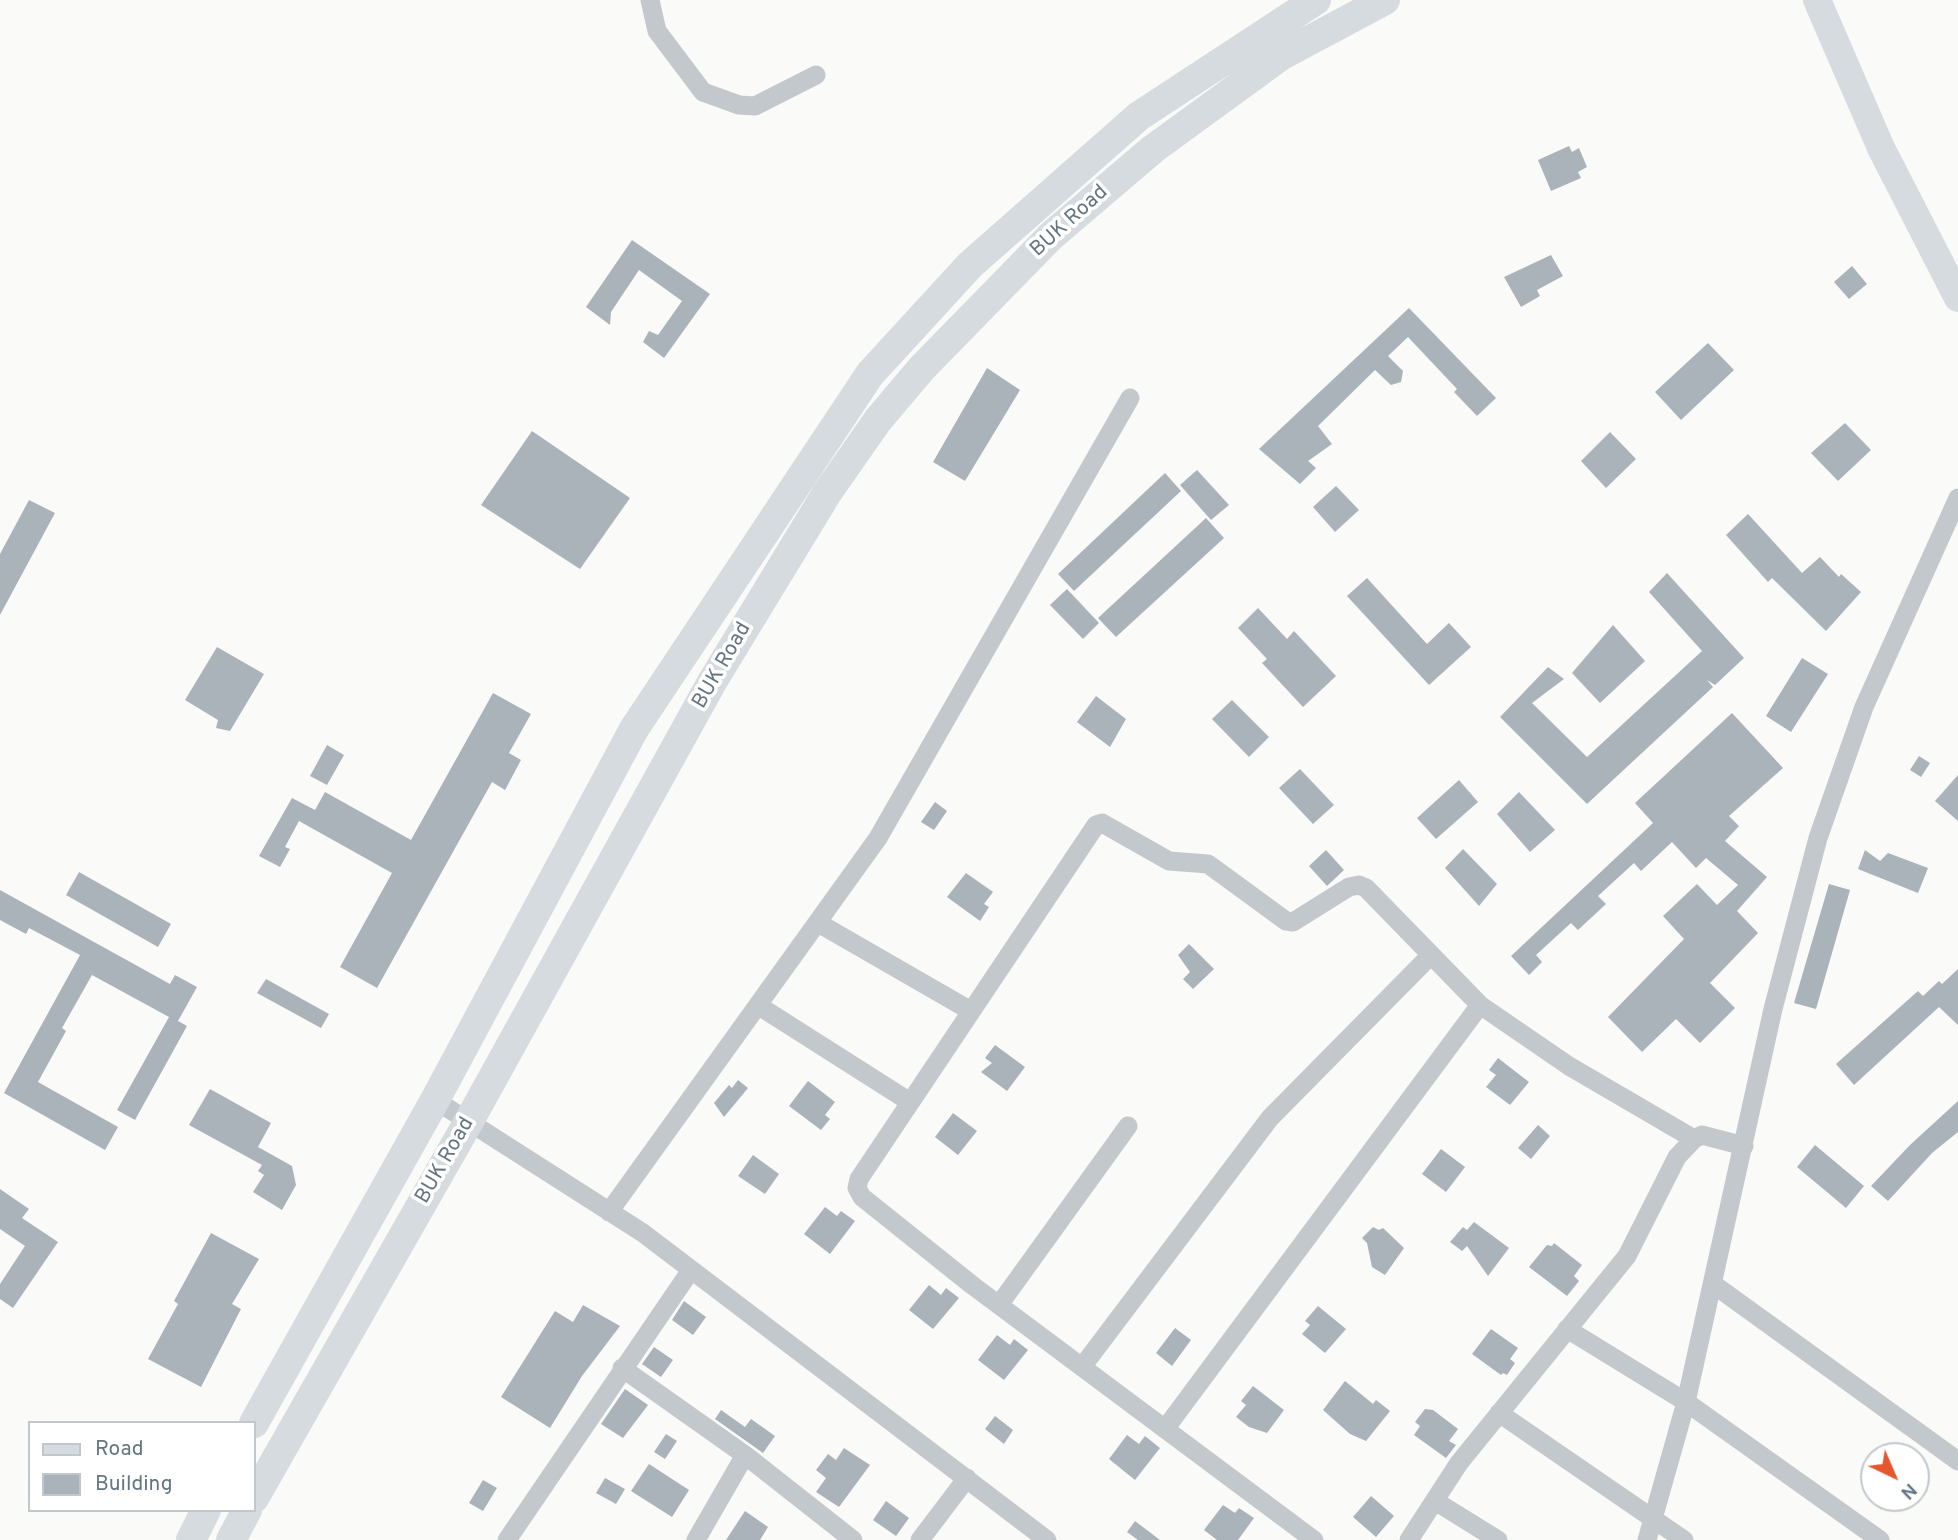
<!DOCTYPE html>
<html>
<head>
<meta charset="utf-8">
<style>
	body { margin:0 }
	#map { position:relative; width:1958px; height:1540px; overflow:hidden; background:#fafaf8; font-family:Overpass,sans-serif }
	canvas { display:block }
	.legend { position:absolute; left:28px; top:1421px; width:228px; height:91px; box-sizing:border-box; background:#fff; border:2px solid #c1c8cd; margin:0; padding:9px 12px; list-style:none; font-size:21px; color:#657683 }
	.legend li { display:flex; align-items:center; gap:14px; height:35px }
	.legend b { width:35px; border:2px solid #c1c8cd }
	.north { position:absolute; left:1860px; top:1442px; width:70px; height:70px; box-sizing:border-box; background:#fff; border:2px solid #c1c8cd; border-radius:50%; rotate:136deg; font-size:19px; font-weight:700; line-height:28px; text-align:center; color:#657683 }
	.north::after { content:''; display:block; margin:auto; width:24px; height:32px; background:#e4572e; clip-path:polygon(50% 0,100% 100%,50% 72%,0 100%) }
</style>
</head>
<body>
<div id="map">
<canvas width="1958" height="1540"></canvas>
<ul class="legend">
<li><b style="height:9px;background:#d6dbdf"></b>Road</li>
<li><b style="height:19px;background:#aab3b9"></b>Building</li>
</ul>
<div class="north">N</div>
</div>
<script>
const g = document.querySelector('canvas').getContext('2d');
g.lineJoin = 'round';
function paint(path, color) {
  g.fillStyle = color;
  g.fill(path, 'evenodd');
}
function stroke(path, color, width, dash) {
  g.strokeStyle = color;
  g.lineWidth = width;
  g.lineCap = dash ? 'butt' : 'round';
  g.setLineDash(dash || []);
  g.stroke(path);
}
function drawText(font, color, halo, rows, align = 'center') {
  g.font = font + ' Overpass,sans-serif';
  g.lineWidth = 7;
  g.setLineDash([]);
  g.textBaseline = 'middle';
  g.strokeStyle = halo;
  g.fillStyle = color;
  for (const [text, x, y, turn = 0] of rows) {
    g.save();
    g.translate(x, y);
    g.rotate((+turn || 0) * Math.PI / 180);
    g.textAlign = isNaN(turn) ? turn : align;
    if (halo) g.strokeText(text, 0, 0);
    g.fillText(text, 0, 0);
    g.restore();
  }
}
paint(new Path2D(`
	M1569,146L1572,152L1579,148L1587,167L1578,172L1581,178L1551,191L1538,160Z
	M632,240L710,294L664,358L643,342L649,331L658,335L682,301L639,270L611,312L610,325L586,307Z
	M1551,255L1563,276L1537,290L1540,296L1521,307L1504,277Z
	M1852,266L1867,284L1849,299L1834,282Z
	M1409,308L1496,398L1477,416L1454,392L1457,389L1408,337L1388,356L1403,371L1401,382L1391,385L1375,370L1318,426L1332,444L1308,461L1316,468L1300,484L1259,449Z
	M1708,343L1734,370L1681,420L1655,392Z
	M987,368L1020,390L965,481L933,462Z
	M1845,423L1871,450L1838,481L1811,453Z
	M532,431L630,498L580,569L481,505Z
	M1610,432L1636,459L1606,488L1581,461Z
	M1197,470L1229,505L1211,520L1180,485Z
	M1165,473L1181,491L1074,591L1058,574Z
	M1336,486L1359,510L1335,532L1313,507Z
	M29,500L55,513L0,615V554Z
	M1748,514L1802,573L1820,557L1839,577L1841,574L1861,592L1826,631L1772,578L1768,582L1726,535Z
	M1206,518L1224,538L1116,637L1098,618Z
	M1667,573L1744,658L1715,685L1707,680L1713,687L1587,804L1500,717L1548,667L1564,679L1532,703L1587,757L1702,651L1649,592Z
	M1367,578L1427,644L1449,623L1471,647L1429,685L1347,596Z
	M1067,589L1099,623L1083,639L1050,605Z
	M1258,608L1287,639L1294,631L1336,676L1303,707L1262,663L1267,659L1238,628Z
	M1613,625L1645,661L1600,703L1572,673Z
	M217,647L264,674L230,731L216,728L218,720L185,700Z
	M1802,658L1828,674L1791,732L1766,716Z
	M493,693L531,714L509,753L521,760L505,790L492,782L377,988L340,967L392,873L299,821L285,847L290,849L280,867L259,856L292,798L315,810L325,792L411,840Z
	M1096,696L1126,719L1110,747L1077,722Z
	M1232,700L1269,737L1249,757L1212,719Z
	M1732,713L1783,768L1729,816L1739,826L1725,841L1767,877L1737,911L1758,933L1710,983L1735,1008L1700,1043L1676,1019L1642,1052L1608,1017L1684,939L1663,916L1697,884L1717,905L1738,885L1706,858L1696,868L1672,842L1641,871L1634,863L1598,896L1606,904L1578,930L1571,923L1536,955L1542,962L1529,975L1511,956L1653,823L1635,803Z
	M327,745L344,755L327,785L310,776Z
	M1919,756L1930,763L1921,777L1910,770Z
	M1300,769L1334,805L1313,824L1279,788Z
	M1958,775V821L1935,801Z
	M1459,780L1478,802L1436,839L1417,818Z
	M1519,792L1555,830L1530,852L1497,814Z
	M935,802L947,811L934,830L921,822Z
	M1463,849L1497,884L1479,906L1445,868Z
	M1326,850L1344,870L1327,886L1309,866Z
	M1865,850L1880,861L1888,853L1928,868L1918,893L1858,869Z
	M79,872L171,924L158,947L66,895Z
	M966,873L993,892L984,904L989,907L980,921L947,897Z
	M1829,884L1850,890L1816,1009L1794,1003Z
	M0,890L170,984L175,975L197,987L178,1021L187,1026L135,1120L117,1110L169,1017L92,975L62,1028L66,1031L38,1082L118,1127L105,1150L4,1093L80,955L29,928L26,934L0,920Z
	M1189,944L1214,969L1193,989L1183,979L1190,972L1178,955Z
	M1958,969V1025L1939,1007L1854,1085L1836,1064L1918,991L1923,996L1939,981L1942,984Z
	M266,979L329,1014L321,1028L257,993Z
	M995,1045L1025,1067L1007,1091L981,1072L992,1063L985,1058Z
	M1498,1058L1529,1082L1510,1105L1486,1087L1496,1075L1489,1070Z
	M738,1080L748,1088L724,1117L714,1103L729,1085L732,1088Z
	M808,1081L835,1102L825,1115L830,1119L821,1130L789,1106Z
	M210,1089L271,1123L258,1147L292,1166L296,1185L282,1210L253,1192L264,1175L258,1171L262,1165L189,1125Z
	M1958,1101V1132L1932,1153L1888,1201L1871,1186L1910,1145Z
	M953,1113L977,1131L958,1155L935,1137Z
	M1538,1125L1550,1136L1531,1159L1518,1148Z
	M1815,1145L1864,1186L1846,1208L1797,1167Z
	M1441,1149L1465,1167L1446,1192L1422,1174Z
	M753,1155L779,1174L765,1194L738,1176Z
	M0,1189L29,1209L22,1218L58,1242L13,1308L0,1299V1284L25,1246L0,1229Z
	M825,1207L837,1216L841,1211L855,1221L830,1254L804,1234Z
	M1474,1222L1509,1248L1488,1276L1467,1246L1462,1251L1450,1242L1463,1227L1467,1230Z
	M1373,1227L1379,1230L1383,1228L1404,1248L1385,1275L1372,1267L1367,1243L1362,1238Z
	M211,1233L259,1259L232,1304L241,1309L201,1387L148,1359L178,1304L174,1301Z
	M1554,1243L1582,1265L1574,1276L1579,1281L1567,1296L1529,1267L1547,1245L1552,1246Z
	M929,1285L941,1295L946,1288L959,1298L933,1329L909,1310Z
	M684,1301L706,1317L693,1335L672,1320Z
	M583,1305L620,1326L582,1376L550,1428L501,1397L555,1311L573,1322Z
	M1318,1306L1346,1329L1325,1353L1302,1334L1310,1325L1305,1321Z
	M1175,1328L1191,1340L1172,1366L1156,1353Z
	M1491,1329L1518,1348L1510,1359L1515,1363L1507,1375L1503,1373L1501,1375L1472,1354Z
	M997,1335L1010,1345L1014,1339L1028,1350L1004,1380L978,1360Z
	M654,1347L673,1360L661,1377L642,1364Z
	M1345,1381L1373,1404L1376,1400L1390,1411L1366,1441L1350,1434L1323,1410Z
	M1253,1386L1284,1410L1267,1433L1249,1427L1236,1417L1246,1405L1241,1401Z
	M625,1389L648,1405L623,1438L601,1424Z
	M1425,1409L1433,1410L1458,1429L1449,1441L1456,1445L1446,1458L1414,1435L1420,1426L1415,1422Z
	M721,1410L745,1427L751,1419L775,1436L763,1453L715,1419Z
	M995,1416L1013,1430L1004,1444L985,1429Z
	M666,1434L677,1441L665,1459L654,1452Z
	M1127,1435L1139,1444L1145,1436L1160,1448L1135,1480L1109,1459Z
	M844,1448L870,1465L839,1507L816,1492L826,1478L816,1470L828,1454L836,1460Z
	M649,1464L689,1490L672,1517L631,1491Z
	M605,1478L625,1489L616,1504L596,1493Z
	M483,1480L497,1488L483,1511L469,1503Z
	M1371,1496L1394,1516L1376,1537L1353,1517Z
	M886,1501L909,1518L896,1536L873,1520Z
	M1223,1505L1235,1513L1239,1508L1254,1518L1238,1540H1217L1204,1530Z
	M745,1511L768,1527L760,1540H726Z
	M1135,1521L1160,1540H1138L1127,1532Z`), '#aab3b9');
stroke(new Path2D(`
	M650,0L657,31L703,92L739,105L755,106L816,75
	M820,924L971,1011
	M759,1006L910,1102
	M435,1100L643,1233L1047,1540
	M609,1212L878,838L1130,398
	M1713,1284L1958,1461
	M999,1305L1128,1126
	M1567,1329L1686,1402L1880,1540
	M1082,1367L1270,1118L1431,955
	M622,1368L745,1455L853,1540
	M1499,1413L1684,1540
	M1165,1429L1480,1005
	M1435,1501L1498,1540
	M507,1540L691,1270
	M696,1540L745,1455
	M920,1540L967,1478
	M1314,1540L972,1285L862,1197L857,1188L859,1179L1096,825L1102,823L1169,861L1208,864L1286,921L1293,922L1349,887L1359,885L1366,888L1480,1005L1569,1066L1694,1139
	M1409,1540L1459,1463L1627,1256L1677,1157L1694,1139L1702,1135L1744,1146
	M1647,1540L1686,1402L1773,1009L1818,838L1864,707L1958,498`), '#c3c8cc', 19);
stroke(new Path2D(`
	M1817,0L1881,148L1958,298`), '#d6dbdf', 28);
stroke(new Path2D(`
	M254,1423L435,1100L634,729L870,374L970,265L1139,116L1316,0
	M254,1498L469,1121L712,682L827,493L878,420L922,368L1051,236L1153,149L1282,55L1385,0
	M191,1540L206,1510
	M231,1540L247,1510`), '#d6dbdf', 30);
drawText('21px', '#657683', '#fff', [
	["BUK Road",1070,222,-42],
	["BUK Road",723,666,-60],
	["BUK Road",446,1161,-60]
]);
</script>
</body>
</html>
